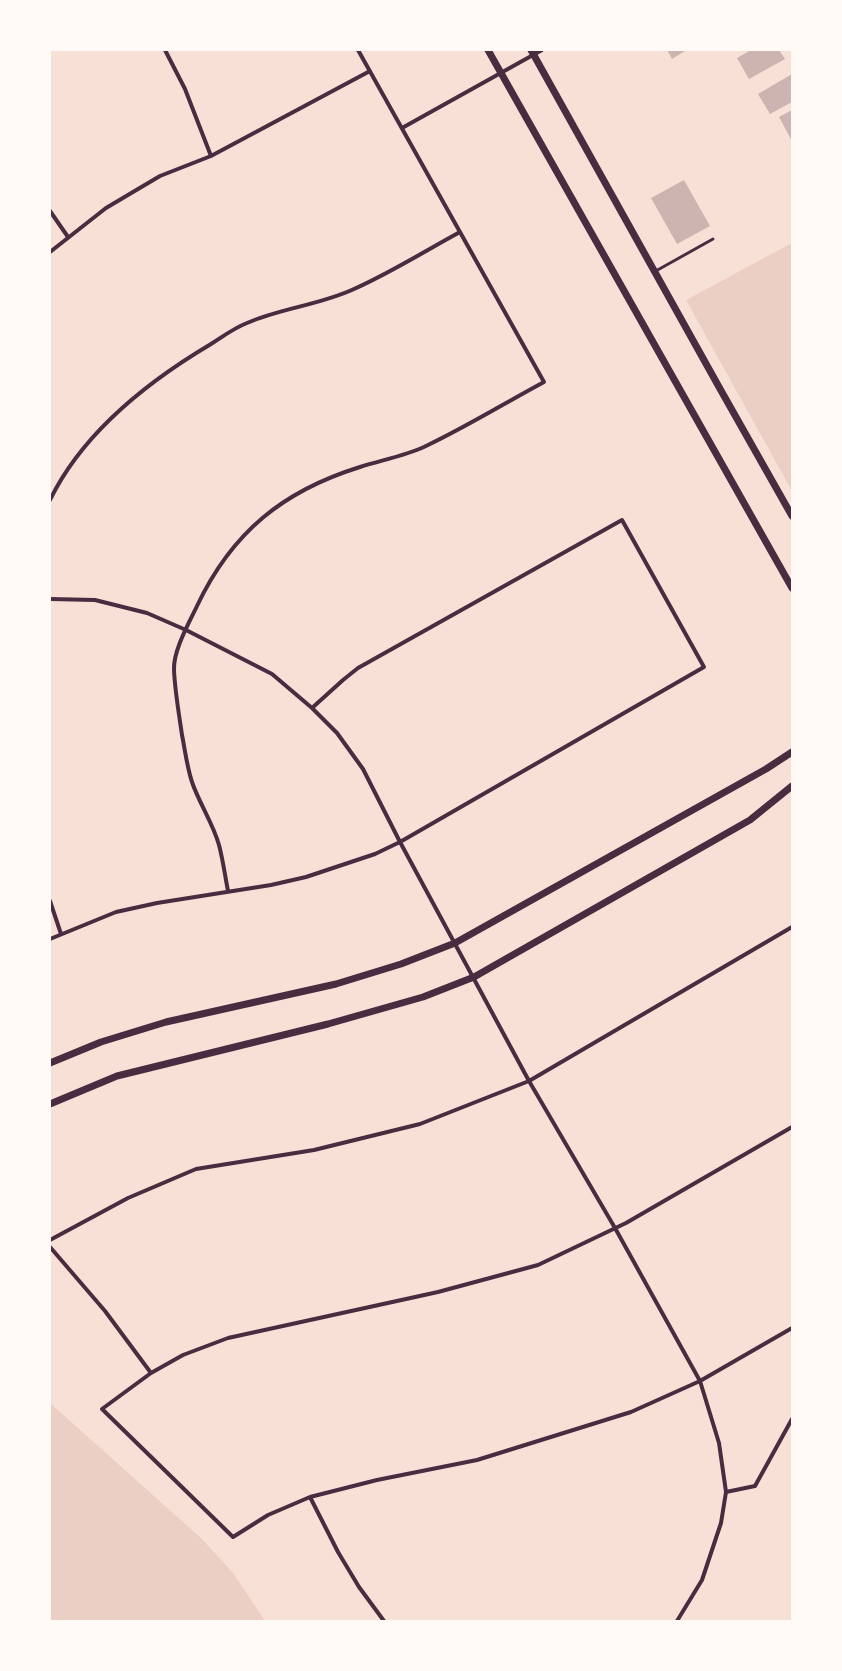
<!DOCTYPE html>
<html>
<head>
<meta charset="utf-8">
<style>
	body { margin:0 }
	#map { position:relative; width:842px; height:1671px; overflow:hidden; background:#f7e1d7; font-family:Inter,sans-serif }
	canvas { display:block }
	.frame { position:absolute; inset:0; border:51px solid #fffaf5; pointer-events:none }
</style>
</head>
<body>
<div id="map">
<canvas width="842" height="1671"></canvas>
<div class="frame"></div>
</div>
<script>
const g = document.querySelector('canvas').getContext('2d');
g.lineJoin = 'round';
function paint(path, color) {
  g.fillStyle = color;
  g.fill(path, 'evenodd');
}
function stroke(path, color, width, dash) {
  g.strokeStyle = color;
  g.lineWidth = width;
  g.lineCap = dash ? 'butt' : 'round';
  g.setLineDash(dash || []);
  g.stroke(path);
}
paint(new Path2D(`
	M792,243V491L686,300Z
	M50,1403L202,1539L233,1573L265,1621H50Z`), '#ebcfc5');
paint(new Path2D(`
	M667,50H687L672,59Z
	M751,50H779L785,59L749,79L737,58Z
	M792,74V102L770,114L758,94Z
	M792,110V141L779,117Z
	M684,180L710,226L677,244L651,198Z`), '#ccb4b1');
stroke(new Path2D(`
	M654,272L713,239`), '#4a2c40', 3);
stroke(new Path2D(`
	M165,50L185,89L211,156
	M402,128L542,50
	M50,211L68,237
	M50,252L106,208L160,176L211,156L370,71
	M50,500C83,432 147,382 211,344C222,337 234,328 247,323C281,308 320,305 354,289C390,273 425,251 460,232
	M50,599L95,600L147,613L186,630L272,674L312,708L337,733L363,769L400,842L529,1081L615,1228L700,1381L719,1443L726,1492L721,1523L702,1580L677,1621
	M228,891C225,876 223,860 219,845C213,823 199,803 192,782C187,767 185,750 182,735C179,714 175,692 174,670C173,651 189,623 197,606C232,532 283,491 360,467C382,460 405,456 426,446C466,427 505,403 544,382L358,50
	M50,901L61,934
	M50,939L116,912L157,903L271,885L306,877L375,854L400,842L704,667L622,520L358,668L343,680L312,708
	M792,1127L626,1223L538,1265L438,1292L228,1338L183,1355L151,1373L102,1409L233,1537L268,1515L310,1497L377,1480L477,1460L631,1412L700,1381L792,1328
	M50,1240L128,1198L196,1169L314,1150L420,1124L529,1081L792,927
	M50,1247L105,1311L151,1373
	M726,1492L755,1486L792,1419
	M310,1497L338,1552L359,1587L384,1621`), '#4a2c40', 4);
stroke(new Path2D(`
	M488,50L792,588
	M531,50L719,387L792,516
	M50,1063L101,1042L166,1022L336,984L401,964L455,943L766,769L792,752
	M50,1104L117,1076L328,1024L423,997L474,977L750,820L792,786`), '#4a2c40', 7);
</script>
</body>
</html>
